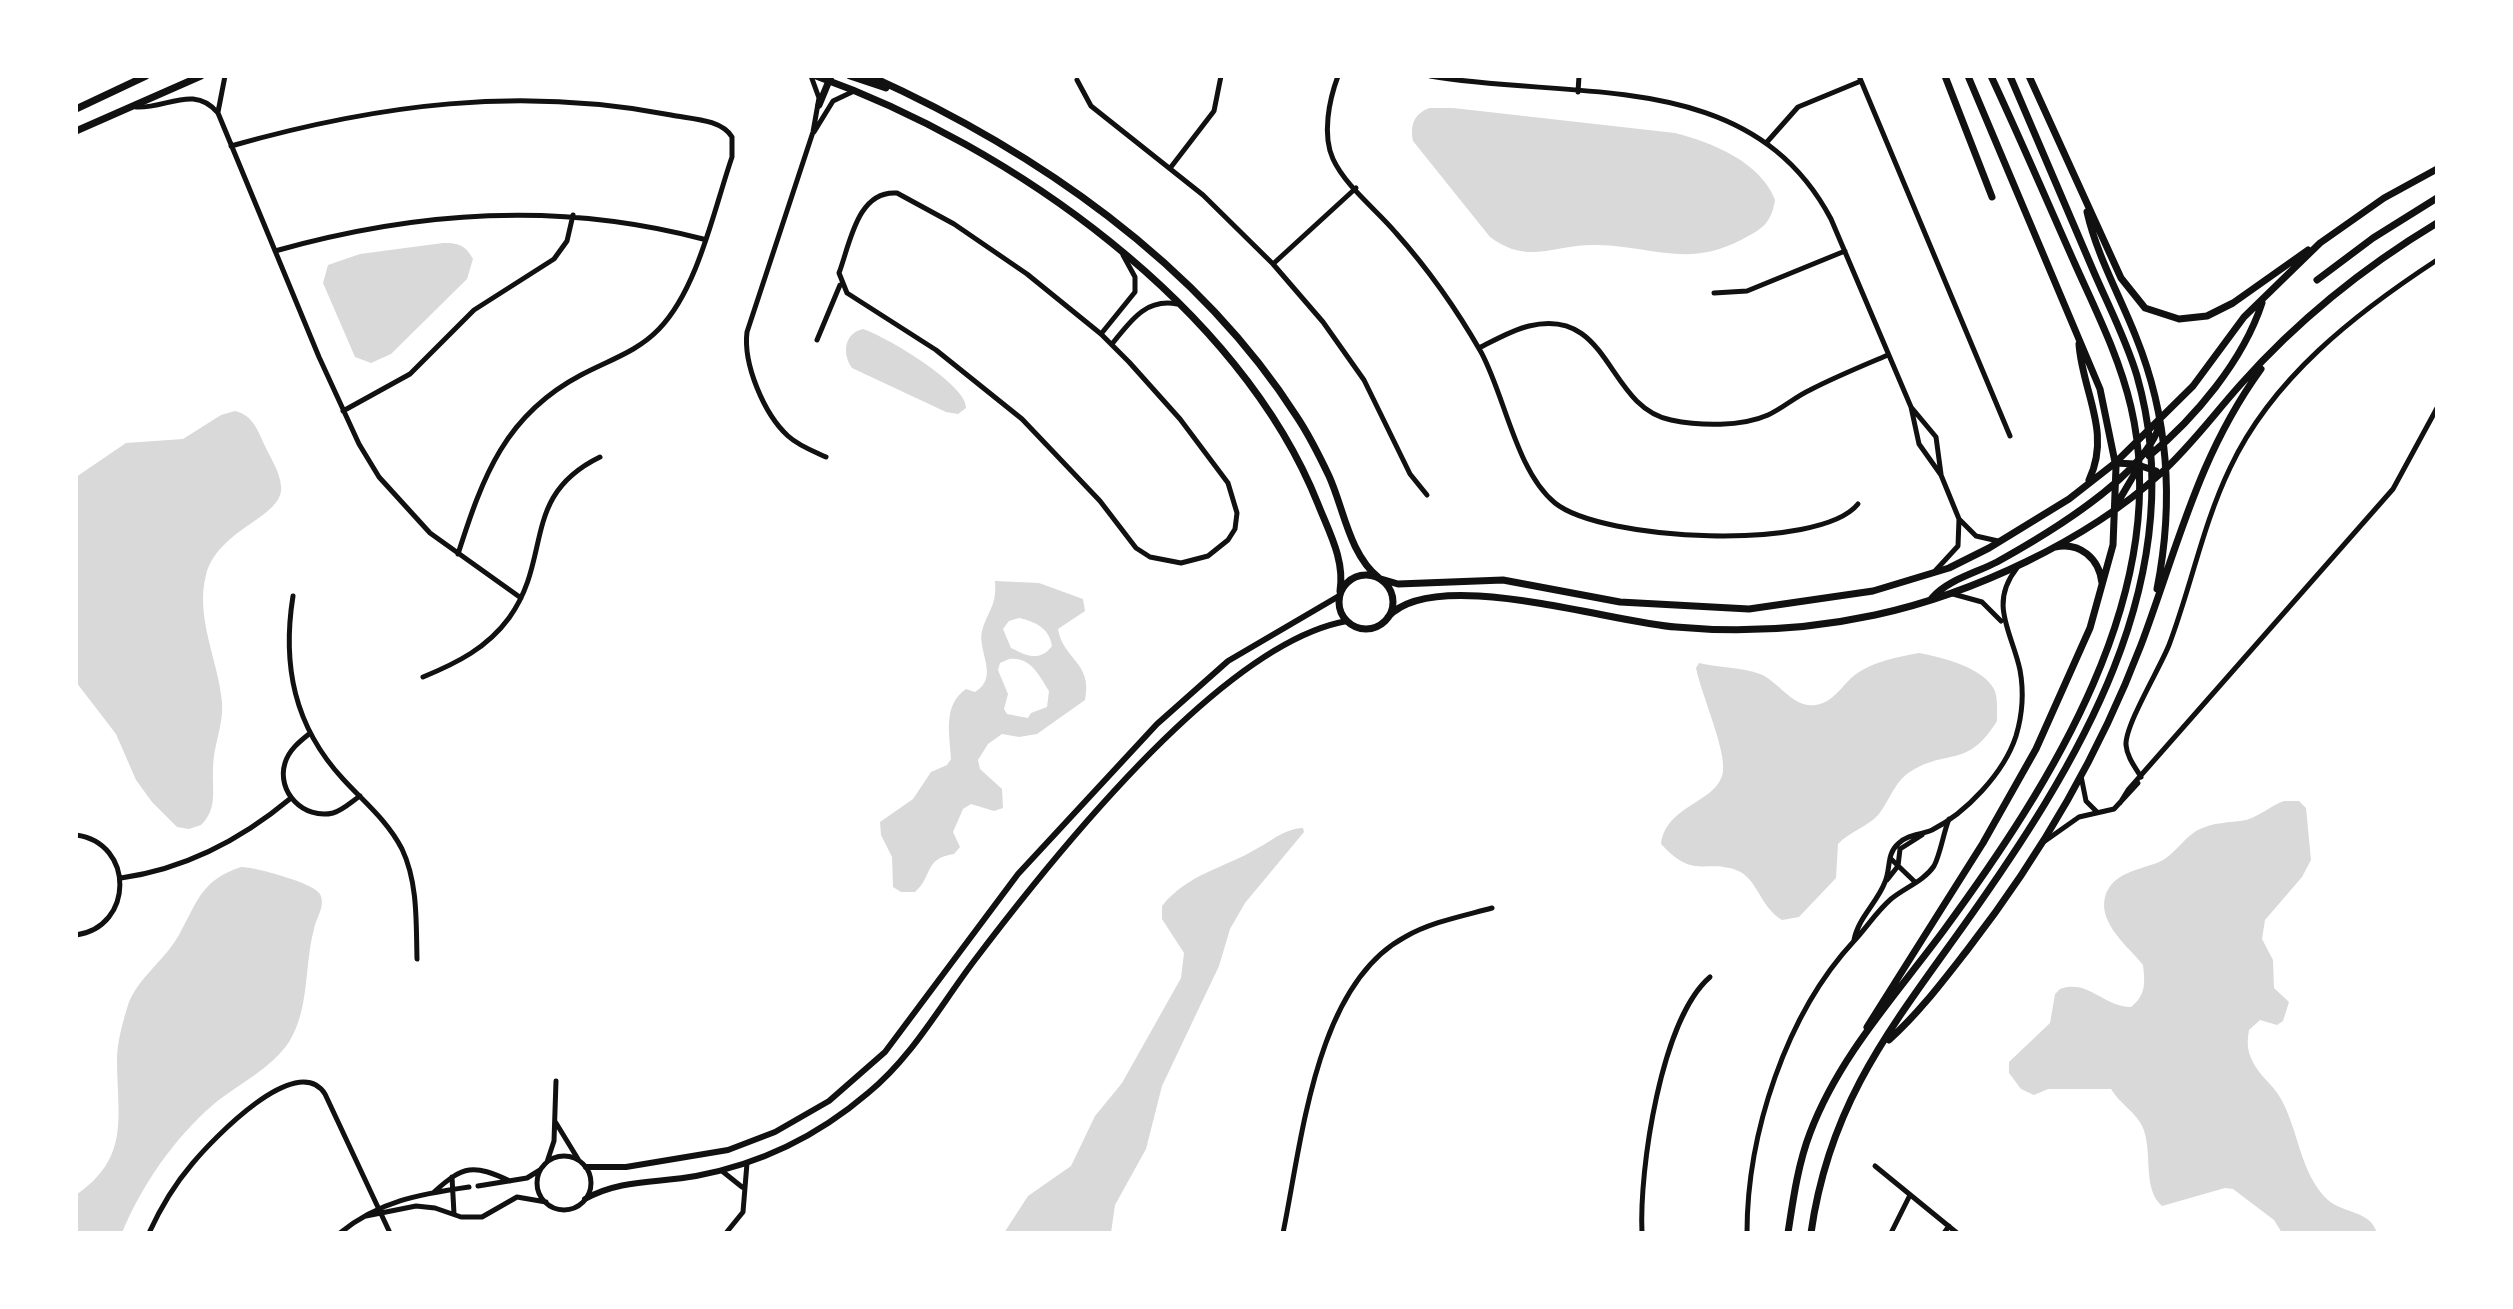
<!DOCTYPE html>
<html>
<head>
<meta charset="utf-8">
<style>
	body { margin:0 }
	#map { position:relative; width:2513px; height:1309px; overflow:hidden; background:#fff; font-family:Overpass,sans-serif }
	canvas { display:block }
	.frame { position:absolute; inset:0; border:78px solid #fff; pointer-events:none }
</style>
</head>
<body>
<div id="map">
<canvas width="2513" height="1309"></canvas>
<div class="frame"></div>
</div>
<script>
const g = document.querySelector('canvas').getContext('2d');
g.lineJoin = 'round';
function paint(path, color) {
  g.fillStyle = color;
  g.fill(path, 'evenodd');
}
function stroke(path, color, width, dash) {
  g.strokeStyle = color;
  g.lineWidth = width;
  g.lineCap = dash ? 'butt' : 'round';
  g.setLineDash(dash || []);
  g.stroke(path);
}
paint(new Path2D(`
	M1429,108H1453L1675,133C1711,142 1761,162 1775,200C1771,224 1762,229 1741,240C1686,268 1654,246 1596,245C1553,244 1529,266 1490,237L1413,141C1410,125 1414,114 1429,108Z
	M443,243C459,243 465,245 473,259L467,279L391,354L371,363L355,357L323,283L328,265L360,254Z
	M863,329C885,336 968,385 966,408L958,414L946,412L852,368C842,354 844,333 863,329Z
	M235,411C253,415 258,431 265,446C271,459 280,472 281,486C285,517 218,528 206,575C195,618 218,659 222,702C224,724 213,746 213,768C212,789 218,809 201,825L189,829L177,827L152,802L136,780L116,734L76,682V477L126,443L183,439L221,415Z
	M995,581L1039,583L1083,599L1085,611L1058,629C1063,660 1093,662 1085,700L1037,734L1019,737L1002,734L988,744L978,760L980,769L1002,789L1003,808L994,811L971,804L963,809L953,832L960,847L954,854C924,858 933,876 915,892H901L893,887L892,857L881,835L880,822L913,799L931,772L947,765L951,759C950,736 942,705 966,689L975,692C1000,677 977,651 982,631C988,610 997,606 995,581ZM1019,618C1036,622 1049,628 1052,646C1040,662 1027,656 1011,648L1003,629L1009,621ZM1009,659C1030,656 1039,675 1049,691L1047,707L1031,713L1028,718L1007,714L1004,709L1008,694L998,670L1000,663Z
	M1919,653C1941,657 1982,667 1994,689C1998,697 1997,711 1997,721C1968,768 1949,749 1913,770C1895,780 1891,798 1879,814C1868,827 1850,831 1838,844L1836,878L1799,917L1782,920C1759,906 1758,878 1736,870C1704,859 1694,880 1661,844C1666,804 1719,803 1723,771C1726,750 1701,693 1696,668L1699,663C1718,668 1742,667 1760,674C1782,683 1795,714 1823,703C1837,697 1844,683 1856,674C1875,661 1897,657 1919,653Z
	M2284,801H2299L2306,808L2311,860L2302,877L2265,920L2262,939L2273,960L2274,988L2289,1002L2283,1021L2277,1025L2260,1020L2249,1030C2247,1042 2247,1050 2252,1060C2259,1076 2273,1084 2281,1099C2299,1131 2300,1174 2328,1200C2344,1214 2370,1210 2377,1233H2282L2274,1220L2233,1189L2225,1188L2162,1206C2142,1189 2153,1152 2143,1128C2137,1113 2119,1103 2111,1089H2048L2034,1095L2021,1089L2009,1073V1062L2050,1023L2055,994L2060,989C2089,979 2103,1007 2131,1007C2146,995 2145,983 2143,965C2130,948 2098,924 2105,897C2112,872 2140,870 2159,862C2174,856 2183,838 2198,830C2213,822 2229,823 2246,820C2260,816 2270,806 2284,801Z
	M1303,828L1304,832L1245,903L1230,929L1219,966L1162,1086L1146,1149L1115,1205L1111,1233H1004L1028,1196L1071,1166L1095,1116L1122,1083L1181,978L1184,953L1162,919V906C1187,874 1225,868 1258,848C1273,840 1284,829 1303,828Z
	M241,867C255,867 314,883 320,894C326,906 316,918 314,929C304,966 310,1008 289,1042C271,1069 238,1084 214,1104C175,1137 141,1186 122,1233H76V1195C131,1157 117,1117 117,1059C117,1043 123,1021 128,1005C137,978 168,958 181,931C198,900 202,880 241,867Z`), '#d9d9d9');
stroke(new Path2D(`
	M811,76L819,98L813,132L747,332C743,364 764,414 788,436C799,446 813,451 826,457
	M1338,76C1329,100 1322,135 1333,159C1346,187 1377,210 1396,233C1428,269 1457,310 1481,352C1505,396 1516,471 1555,503C1602,541 1819,552 1858,504
	M1430,76C1575,101 1750,66 1831,219L1911,407L1919,444L1941,475L1959,519L1958,546L1935,571
	M1859,76L2010,436
	M1077,80L1091,106L1203,195L1273,264L1323,322L1364,380L1410,474L1427,495
	M1578,92L1579,76
	M136,107C166,109 194,84 218,113L319,357L359,444L379,477L430,533L521,598
	M218,112L225,76
	M814,132L833,101L852,92
	M1767,142L1798,107L1861,81
	M231,146C379,104 519,86 671,115C691,119 721,119 732,137V157C714,209 698,289 659,329C637,352 609,360 581,375C505,415 483,476 458,554
	M1171,167L1214,111L1221,76
	M897,193L954,224L1027,274L1101,334L1129,362L1180,419L1228,483L1237,513L1235,529L1228,540L1208,556L1181,563L1150,557L1136,548L1100,501L1022,419L936,350L847,293L839,273C850,244 857,190 897,193Z
	M275,251C417,211 559,201 703,239
	M1273,264L1356,188
	M1714,293L1747,291L1845,251
	M1101,334L1135,292V277L1123,255
	M817,340L840,285
	M1112,344C1130,322 1145,298 1177,304
	M1479,348C1495,340 1512,330 1529,326C1611,306 1606,407 1671,420C1700,426 1741,427 1768,415C1783,408 1795,397 1810,390C1835,377 1862,366 1888,355
	M1911,407L1936,437L1941,474
	M343,411L410,374L474,310L554,259L567,241L573,215
	M1960,520L1976,536L1998,541
	M1953,594L1982,602L2001,621
	M293,596C282,665 294,726 343,779C364,802 387,820 402,849C418,883 416,922 417,959
	M423,677C457,663 487,648 509,618C553,557 520,496 600,457
	M309,734C299,742 289,750 285,763C276,792 304,820 333,813C343,810 351,802 360,796
	M2081,776L2086,801L2097,812
	M2141,777C2135,767 2127,757 2126,745C2125,725 2160,668 2169,645C2191,587 2203,524 2230,468C2272,378 2356,313 2437,260
	M2120,803L2128,790L2393,489L2437,408
	M76,835C135,843 134,927 76,935
	M2045,841L2079,817L2114,809L2138,783
	M1890,858L1915,882
	M121,878C185,869 242,839 291,798
	M1887,880L1898,866L1900,849L1922,835
	M1854,940C1858,918 1877,903 1885,882C1891,868 1886,854 1899,843C1908,834 1921,835 1932,830C1966,813 2004,773 2016,736C2022,716 2024,692 2020,670C2012,632 1988,604 2017,568
	M556,1123L578,1159
	M537 1183a27 27 0 1 1 54 0a27 27 0 1 1-54 0Z
	M547,1162L554,1141L556,1081
	M1875,1166L1957,1233
	M722,1171L742,1187
	M452,1177L454,1214
	M478,1186L527,1178L540,1170
	M434,1192C464,1165 473,1164 510,1181
	M366,1216L416,1206L435,1208L461,1217H482L517,1197L546,1202
	M149,1233C160,1209 174,1185 192,1164C212,1140 297,1050 325,1094L390,1233
	M340,1233C379,1201 420,1194 469,1187
	M726,1233L743,1212L747,1163
	M1283,1233C1302,1141 1315,985 1405,937C1431,922 1463,916 1492,908
	M1642,1233C1639,1170 1661,1019 1710,977
	M1747,1233C1747,1134 1786,1014 1854,941C1867,927 1877,911 1891,899C1904,888 1924,881 1934,866C1941,852 1943,834 1949,819
	M1891,1233L1910,1195
	M1944,1233L1949,1226`), '#111', 5);
stroke(new Path2D(`
	M586,1167H626L728,1150L775,1132L829,1101L885,1052L1018,874L1157,724L1228,661L1339,596
	M585,1199C620,1179 658,1183 696,1176C760,1164 819,1135 868,1093C912,1057 940,1006 974,961C1049,862 1221,643 1347,621`), '#111', 6);
stroke(new Path2D(`
	M816,76C1010,145 1240,307 1318,504C1329,532 1345,560 1340,591
	M850,76L886,88
	M870,76C1034,150 1198,262 1297,417C1309,435 1319,455 1329,476C1344,509 1349,554 1379,578
	M1945,76L1992,197
	M2029,76L2121,278L2145,308L2179,319L2207,316L2233,303L2308,250
	M819,105L831,76
	M76,109L146,76
	M76,131L201,76
	M2087,212C2097,256 2120,296 2136,337C2169,419 2174,503 2157,589
	M2317,280L2373,238L2437,198
	M2079,344C2082,391 2112,432 2089,480
	M2149,456C2195,418 2243,361 2262,303
	M2115,463L2135,464L2156,471
	M2118,502L2138,468
	M2055,547C2080,542 2099,558 2102,583
	M1339 602a27 27 0 1 1 54 0a27 27 0 1 1-54 0Z
	M1381,579L1398,584L1503,580L1620,602L1749,609L1873,591L1949,568L1989,548L2069,499L2115,463L2193,386L2244,317L2320,243L2384,198L2437,169
	M1932,598C1947,580 1976,573 1997,562C2044,536 2144,477 2160,424
	M1388,617C1434,565 1612,623 1676,627C1742,633 1810,629 1875,615C1972,594 2086,541 2160,474C2190,447 2214,414 2241,384C2298,320 2364,267 2437,223
	M1867,1027L1983,843L2036,749L2090,628L2113,545L2116,467L2100,389L1968,76
	M1889,1040C1919,1013 1943,981 1968,949C2040,856 2099,755 2141,645C2178,546 2198,456 2261,369
	M1788,1233C1793,1200 1798,1164 1810,1133C1839,1056 1896,995 1944,930C2049,787 2174,592 2131,407C2119,356 2096,311 2075,264C2047,201 2020,138 1991,76
	M1811,1233C1829,1105 1889,1030 1962,928C2075,769 2195,579 2137,376C2126,339 2108,305 2093,270C2065,205 2038,141 2010,76`), '#111', 7);
</script>
</body>
</html>
